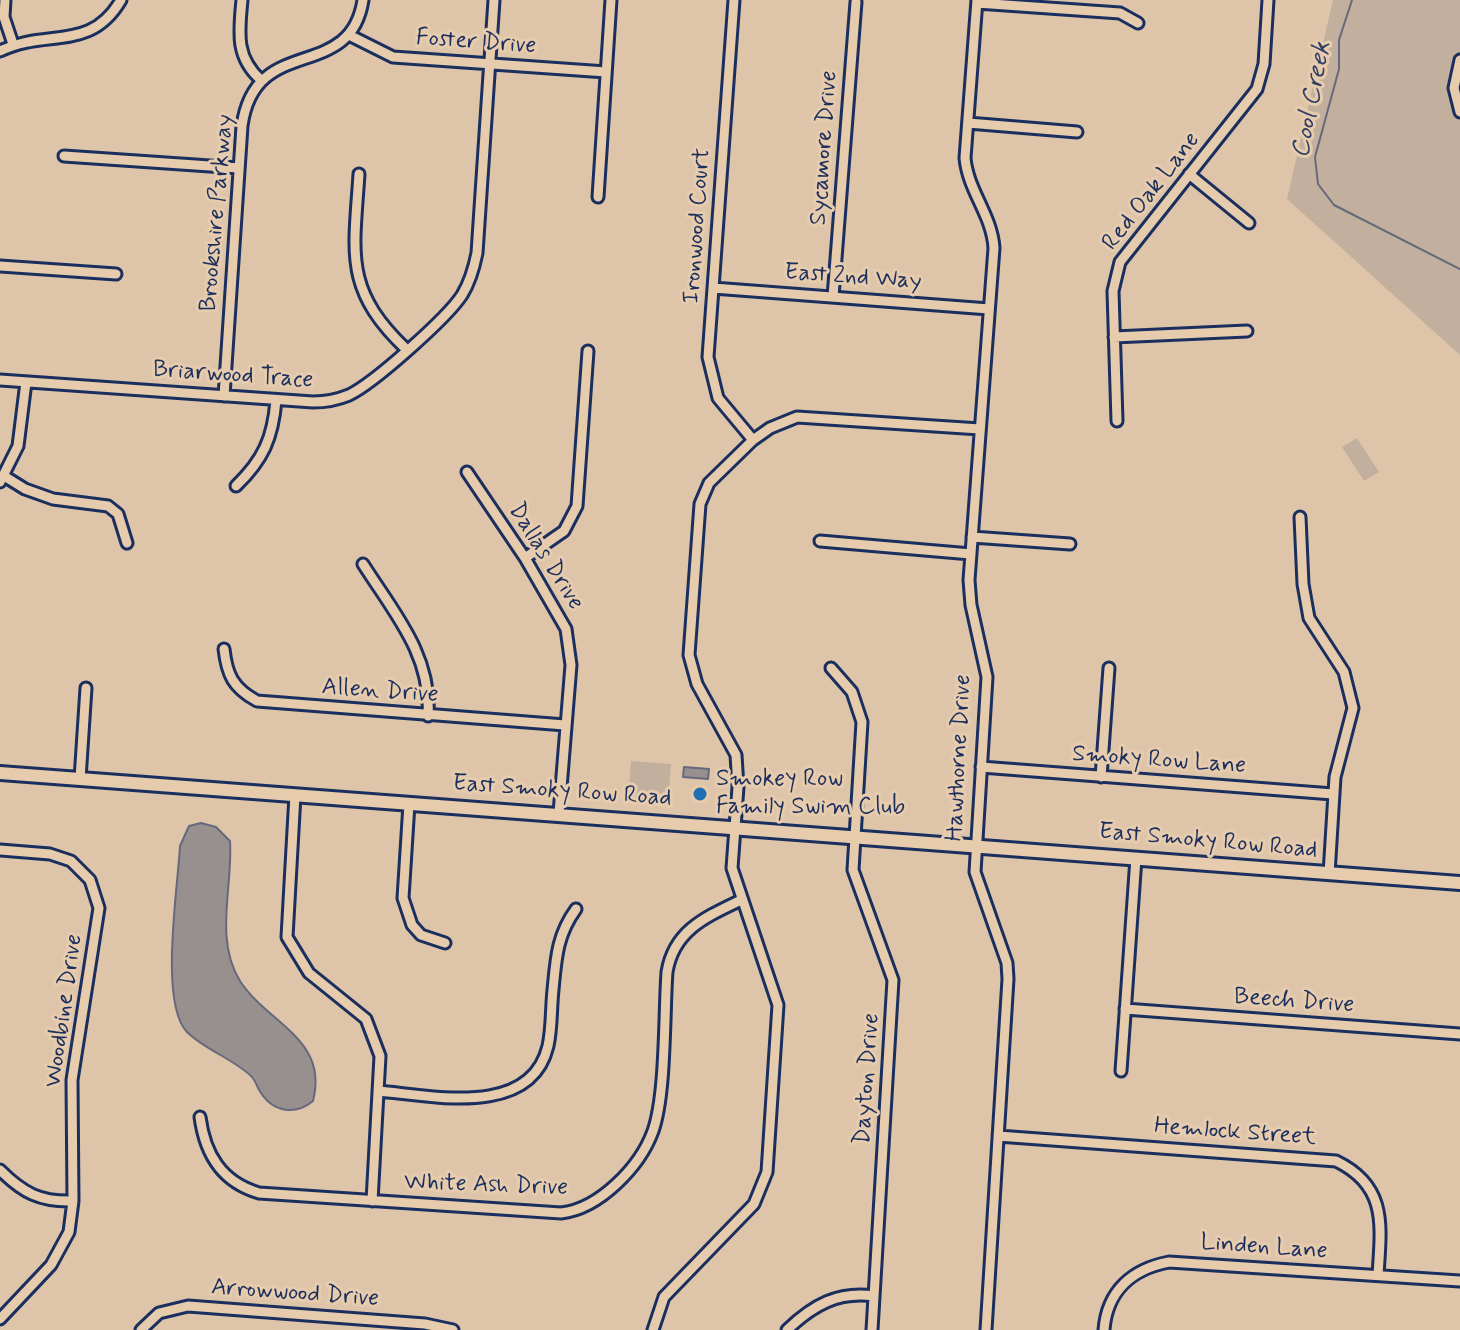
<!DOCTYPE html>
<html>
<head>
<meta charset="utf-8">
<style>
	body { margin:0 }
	canvas { display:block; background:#dec5aa }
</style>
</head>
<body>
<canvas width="1460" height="1330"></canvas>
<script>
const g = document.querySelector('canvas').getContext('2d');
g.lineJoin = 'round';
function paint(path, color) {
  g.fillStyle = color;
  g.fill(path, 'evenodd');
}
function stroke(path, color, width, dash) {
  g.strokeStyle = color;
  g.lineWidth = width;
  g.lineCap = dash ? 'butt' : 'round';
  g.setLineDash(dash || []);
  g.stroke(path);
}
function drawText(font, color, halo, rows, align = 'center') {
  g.font = font + ' Mynerve,sans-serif';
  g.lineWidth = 6;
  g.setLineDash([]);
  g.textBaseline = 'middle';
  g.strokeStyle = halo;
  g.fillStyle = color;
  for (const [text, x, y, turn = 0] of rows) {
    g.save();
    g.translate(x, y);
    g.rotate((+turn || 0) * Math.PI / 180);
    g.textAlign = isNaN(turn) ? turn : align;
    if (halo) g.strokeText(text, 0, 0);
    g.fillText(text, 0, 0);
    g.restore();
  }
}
paint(new Path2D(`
	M1333,0H1460V355L1287,199Z
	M1357,438L1379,472L1364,481L1342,447Z
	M631,761L671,764L668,805L628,802Z`), '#c2af9e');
const water = new Path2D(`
	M684,767L709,769L708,779L683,777Z
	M201,823L216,827L230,841C233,887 214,939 240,981C268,1024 329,1039 313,1101C296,1115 274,1113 261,1093C258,1089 256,1082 252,1077C234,1059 205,1050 187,1032C159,1003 178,887 180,846L189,826Z`);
paint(water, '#98908f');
stroke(water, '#66697b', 2);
stroke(new Path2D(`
	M1352,0L1339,40V69L1315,157L1318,184L1334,205L1460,269`), '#66697b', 2);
const street = new Path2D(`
	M5,0L4,17L13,44
	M242,0C239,32 235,57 261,80
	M734,0L708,357L718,398L753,440
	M977,0L965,158C968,191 992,215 994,248L969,580L971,605L987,677L975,872L1007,963L1008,979L986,1330
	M977,3L1120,13L1138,23
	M349,35L393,57L606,72
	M0,51C47,28 90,53 121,0
	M1460,60L1454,88L1460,112
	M968,123L1077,132
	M64,156L239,168
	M359,174C354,253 343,289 406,349
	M1189,174L1249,223
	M598,197L611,0
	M0,266L116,274
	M713,288L989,309
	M833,297L856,2
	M1114,337L1247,331
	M0,380L313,402C326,402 337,400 349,395C374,383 447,318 462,295C470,282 474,268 477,253L494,0
	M224,396L242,126C255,32 350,84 363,0
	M1117,421L1113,291L1120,262L1257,89L1264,64L1268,0
	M467,472L525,558L566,629L571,665L559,813
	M4,476L25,489L53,499L108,506L118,514L127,543
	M0,482L18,446L26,382
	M236,486C263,460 273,438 276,400
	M1300,517L1303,584L1309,618L1344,672L1353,708L1335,777L1329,874
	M972,537L1070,544
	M820,541L971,554
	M525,558L564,531L577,506L588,351
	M363,564C394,613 432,655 428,716
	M224,649C227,675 233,688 257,701L565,725
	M831,668L852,692L862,722L853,870L893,980L872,1330
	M981,767L1333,794
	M1101,777L1109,668
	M80,779L86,688
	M295,795L287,937L309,973L366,1019L380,1056L372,1201
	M409,804L403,898L412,925L421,935L445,943
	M0,850L50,854L71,861L90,880L99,908L72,1080L73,1201L69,1232L51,1265L0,1319
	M1125,1009L1460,1034
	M1121,1071L1136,858
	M379,1091C433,1096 531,1118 548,1046C552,1028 551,1008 553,990C556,958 557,935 576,909
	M200,1117C205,1154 221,1182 259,1193L561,1213C599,1209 640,1167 653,1131C666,1095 664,1013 667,972C674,930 706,917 741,900
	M998,1136L1336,1161C1388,1186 1381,1226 1378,1275
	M0,1170C23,1193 40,1202 73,1201
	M141,1330L159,1313L188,1306L425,1324L453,1330
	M653,1330L664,1297L754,1204L767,1172L778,1005L732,868L738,787L736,755L697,684L689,655L700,504L709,483L753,440L770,428L797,417L980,429
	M787,1330C813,1305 838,1291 874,1296
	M1104,1330C1107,1291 1132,1269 1169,1262L1460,1281`);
const secondary = new Path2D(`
	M0,773L1460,883`);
stroke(street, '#1b2f5e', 15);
stroke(secondary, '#1b2f5e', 18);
stroke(street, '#e6cbad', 9);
stroke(secondary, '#e6cbad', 12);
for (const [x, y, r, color] of [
	[700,794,8,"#1f6fb2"]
]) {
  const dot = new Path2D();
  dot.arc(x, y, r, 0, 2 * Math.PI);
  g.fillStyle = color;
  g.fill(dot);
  stroke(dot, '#e6cbad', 3);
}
drawText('24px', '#1b2f5e', '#e6cbad', [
	["Foster Drive",476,43,4],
	["Sycamore Drive",825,148,-86],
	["Red Oak Lane",1152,192,-52],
	["Brookshire Parkway",218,213,-85],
	["Ironwood Court",698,226,-86],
	["East 2nd Way",853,278,4],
	["Briarwood Trace",233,376,4],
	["Dallas Drive",545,557,58],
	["Allen Drive",380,692,4],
	["Hawthorne Drive",960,758,-87],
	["Smoky Row Lane",1159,761,4],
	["East Smoky Row Road",562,792,4],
	["East Smoky Row Road",1208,842,5],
	["Beech Drive",1294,1002,4],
	["Woodbine Drive",65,1011,-82],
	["Dayton Drive",868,1079,-86],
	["Hemlock Street",1235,1133,4],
	["White Ash Drive",486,1186,2],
	["Linden Lane",1264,1248,4],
	["Arrowwood Drive",295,1294,4]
]);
drawText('24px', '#1b2f5e', '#e6cbad', [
	["Smokey Row",716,780],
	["Family Swim Club",716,808]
], 'left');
drawText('italic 26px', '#2e3e65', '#e6cbad', [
	["Cool Creek",1313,100,-79]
]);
</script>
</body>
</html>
